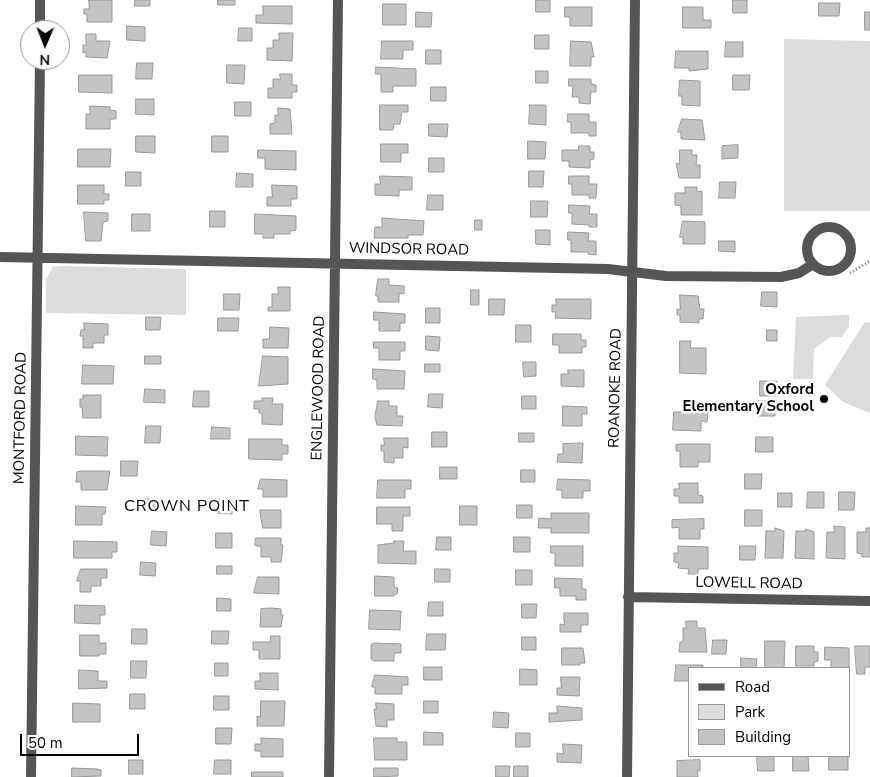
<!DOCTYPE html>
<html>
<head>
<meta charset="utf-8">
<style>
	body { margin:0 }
	#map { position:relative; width:870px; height:777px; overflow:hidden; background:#fff; font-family:"Nunito Sans",sans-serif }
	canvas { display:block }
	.legend { position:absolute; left:688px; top:667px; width:162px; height:90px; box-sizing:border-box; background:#fff; border:1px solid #999; margin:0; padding:6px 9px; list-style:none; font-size:15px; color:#000 }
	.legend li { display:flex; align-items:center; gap:10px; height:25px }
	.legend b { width:25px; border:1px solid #999 }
	.north { position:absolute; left:20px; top:20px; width:50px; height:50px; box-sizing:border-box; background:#fff; border:1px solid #999; border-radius:50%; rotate:181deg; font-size:14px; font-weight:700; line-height:20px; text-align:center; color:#000 }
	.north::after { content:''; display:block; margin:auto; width:18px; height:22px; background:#000; clip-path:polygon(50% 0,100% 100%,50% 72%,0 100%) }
	.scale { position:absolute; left:20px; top:734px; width:119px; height:22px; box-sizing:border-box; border:2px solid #000; border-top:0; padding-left:6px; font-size:15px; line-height:18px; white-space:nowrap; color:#000; -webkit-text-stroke:4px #fff; paint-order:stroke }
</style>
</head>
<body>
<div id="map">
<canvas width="870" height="777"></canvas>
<ul class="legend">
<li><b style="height:6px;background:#555"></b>Road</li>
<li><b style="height:14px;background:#dcdcdc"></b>Park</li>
<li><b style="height:14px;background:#c4c4c4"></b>Building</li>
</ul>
<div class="north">N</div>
<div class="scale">50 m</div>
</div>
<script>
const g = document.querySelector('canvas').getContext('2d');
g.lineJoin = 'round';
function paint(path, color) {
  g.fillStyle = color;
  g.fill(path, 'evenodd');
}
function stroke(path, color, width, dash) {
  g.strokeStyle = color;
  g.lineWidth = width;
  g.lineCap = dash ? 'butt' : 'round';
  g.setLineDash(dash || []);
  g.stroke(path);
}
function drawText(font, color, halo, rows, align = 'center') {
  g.font = font + ' "Nunito Sans",sans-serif';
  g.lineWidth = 5;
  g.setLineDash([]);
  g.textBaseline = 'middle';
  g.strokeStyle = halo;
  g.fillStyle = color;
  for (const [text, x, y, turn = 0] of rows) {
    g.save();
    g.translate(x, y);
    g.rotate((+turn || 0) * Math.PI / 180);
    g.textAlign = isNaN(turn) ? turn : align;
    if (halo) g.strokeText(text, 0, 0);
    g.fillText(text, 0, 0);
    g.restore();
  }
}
paint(new Path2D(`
	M784,39L870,41V211H784Z
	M61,266L186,269V315L46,313V279L53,267Z
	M849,315V326L842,337H830L814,349L813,379H793L796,317Z
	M870,322V413L843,402L825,385L864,323Z`), '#dcdcdc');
const building = new Path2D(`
	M89,0H112V22H87V14H84V9H89Z
	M135,0H150V6H135Z
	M218,0H235V5H218Z
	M536,0H550V12H536Z
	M733,0H747V13H733Z
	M819,3H840L839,16H819Z
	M383,4H406V25H383Z
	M263,6H292V24L256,23V15H263Z
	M565,7H592V26H570V17H565Z
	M683,7H703V20H711V28H683Z
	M416,12L432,13L431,27H416Z
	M865,12H870V30H865Z
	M127,26L145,27V41L127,40Z
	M239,28H252V41H238Z
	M279,33H293L292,61L267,60V48H273V40H279Z
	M86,34H96V41H110L107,58L86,57V52L83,53V45H86Z
	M535,35H549V49H535Z
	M382,41H413V50H403V59H381Z
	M571,41L591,42L594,57H591V66H570Z
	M726,42H743V57H725Z
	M426,50H441V64H426Z
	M676,51H708V69L689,71V68H675Z
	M137,63H153L152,79H136Z
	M227,65H245L244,84L227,83Z
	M376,67L416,69V86H393V92H381V74H376Z
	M536,71H548V83H536Z
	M280,74H292V85H297V92H292V98H268V88H273V79H280Z
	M79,75H112V93L79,92Z
	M733,75H750L749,90H733Z
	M569,79H591V84L596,85V92H591L590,104L579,103V97H572L573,86H569Z
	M680,80L700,81V106L682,105V96H679Z
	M431,87H446V101H431Z
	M136,99H154V115L136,114Z
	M235,102H251V116H235Z
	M380,105H408V112H402L400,124H394L393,130H380Z
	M530,105H546V125L529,124Z
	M90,106L110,107V110L116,111V119H110V129H86V114H90Z
	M278,108L290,109L292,134H270V124L275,123V115H278Z
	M568,114H589V122H596V136H589V133H571V122H568Z
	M682,119L702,120L705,140L681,139V132H678Z
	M429,124H448L447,137L429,136Z
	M136,136H155V153L136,152Z
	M212,136H228V152H212Z
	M528,141L546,142L545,159H528Z
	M381,144H408V153H401V162H381Z
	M738,145V158L722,159V146Z
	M579,146H590V152H594V159L590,160V168L569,167V161H562V150H578Z
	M78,149H111L110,167H78Z
	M258,150L296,151V170L265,169V158H258Z
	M680,150H692V155H697L696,165H700V178H679L676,163L679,164Z
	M429,158H444V172H429Z
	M529,171H544L543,187H529Z
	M126,172H141V186H126Z
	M237,173L253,174V187H236Z
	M380,176L412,177V190H399V196L375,195V184H380Z
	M569,176H589V184H597L596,198H589V195H572V184H569Z
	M720,182H736L735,198H719Z
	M78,185H104V194H109V200H104V204H78Z
	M272,185L297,186V199H291V206H267V197H272Z
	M685,187H697V192L702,191V215H681V206L675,205V193H685Z
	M428,195H443V210H427Z
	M531,201H548L547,217H531Z
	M569,205L590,206L589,214H597V227H589V225L572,224V213H569Z
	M210,211H225V227H210Z
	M84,212L108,213V221L103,222L101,241H86Z
	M132,214H150V231H132Z
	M255,214L296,216V230L290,231V234H274V238H263V234H255Z
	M382,218L424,221L423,235H408V238H374L375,227H382Z
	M475,220H482V230H475Z
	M683,221L705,222V244H683V237H680Z
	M536,230H550V245L536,244Z
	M568,232L589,233L588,241H596V255L588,254V252H571V240H568Z
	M719,241H735V252L719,251Z
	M378,279H389V285L404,286V294L399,293V302H378V296H376Z
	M278,287H290V311H268V307H272V294H278Z
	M471,290H479V305H471Z
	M762,292H777V307L761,306Z
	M224,294H240L239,310H224Z
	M680,295L698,296L700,309H704L703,319H699V323L680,322V315H677V309H680Z
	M489,299H505L504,315H489Z
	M556,299H591V319L555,318L556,312H552V305H556Z
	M426,308H440V323H426Z
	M374,312L405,314V323H400V331H379V320H374Z
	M146,317H161L160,330H146Z
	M218,318H239L238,331H218Z
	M84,323L108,324V335H104V343H93V348H83V336H80L81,330H84Z
	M516,325H531V342H516Z
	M270,327L289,328L288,348H263V339H269Z
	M767,330H777V341H767Z
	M553,334H581V340H586V347H582V353H559V345H553Z
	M426,336L440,337L439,351L426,350Z
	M680,341H691L690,348H706V374L680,373Z
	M374,342H405V351H400V360H379V348H374Z
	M145,356H161V364H145Z
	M263,356L288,357V384L259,386Z
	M523,362H536V376L524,377Z
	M425,364H440V372H425Z
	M83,365L114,366L113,384H82Z
	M373,369L405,371L404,389H377V380L373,379Z
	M568,370H584V387L561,386V374H568Z
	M760,381H777L776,396H760Z
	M145,389L165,390V403L144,402Z
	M194,391H209V407H193Z
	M429,394H443L442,408L428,407Z
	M83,395H101V418H83L82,407H80V399H83Z
	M522,396H536V409H522Z
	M262,398H273L272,404H283L282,425L262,424V413H259V409H254V401H262Z
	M378,401H389V406H397V416H403L402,426L377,425L375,417Z
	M758,401H775V416H758Z
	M563,406L587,407V414H582V426H563Z
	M674,412L708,413L707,422L701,421V431L673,430Z
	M146,426H161L160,443H145Z
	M212,427L230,428V439H211Z
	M432,432H447V447H432Z
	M519,433H534V442H519Z
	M76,436L108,437L107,456L76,455Z
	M756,437H773V452H756Z
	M384,438H408V448L403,447V458H394V463L384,462V451H381V445H384Z
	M249,439H282V445H288V454H282V460L249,459Z
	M580,443H583L582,463L557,462L558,454H563V444Z
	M680,444H710V462H698V467H680V451H676V445Z
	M121,461H138L137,476H121Z
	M440,467H457V479H440Z
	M521,470H535V482H521Z
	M82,471H110L107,490H81V482H76L77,472Z
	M745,474H762L761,489H745Z
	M261,479L287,480V497H263V489H258Z
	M558,479L590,480V491H583V498H562V490H557Z
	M378,480H411V489H405V498H377Z
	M679,483H698V495L703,496V503H679V496H674V489H679Z
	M808,492H824V508H807Z
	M839,492H855L854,510H839Z
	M778,493H792V507H778Z
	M142,499H156V508H142Z
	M217,499L232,500V514L217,513Z
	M517,505H532V518H517Z
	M76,506L106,507L105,514H102V525H76Z
	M460,506H477V525H460Z
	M377,507H410V516H403V531H392V524H377Z
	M260,510H281V528H263Z
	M745,510H762V526H745Z
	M551,513H589V533H551V528H538L539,518L551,519Z
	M704,519V529H700V539H679V527L672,528V520Z
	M834,526L845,527V559L826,558L827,532H834Z
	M775,528L784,531L783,558H765L766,531H775Z
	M866,528H870V557H862V554L857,553V532H866Z
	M806,529L814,532V559L795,558L796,531H806Z
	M152,531L167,532L166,546L151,545Z
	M216,533H232V548H216Z
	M437,537H451V550H436Z
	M514,537H530V552H514Z
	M256,538H281V545H283L281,562H271V557H261V547L255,545Z
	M74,541L117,542V552H112V558H74Z
	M394,541H404L403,551H416V564L378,563V545L394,543Z
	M551,546H583V566H555V553H551Z
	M678,546L708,547V569H698V574H688L689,569L678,568L679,563L674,562V553H678Z
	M740,546H756L755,560H740Z
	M141,562L156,563L155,576L140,575Z
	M217,566H232V574H217Z
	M81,569H107V578H101V586H91V592H80V581H77Z
	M435,569H450V582H435Z
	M516,570H532V585H516Z
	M375,576L394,577V587L398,588L397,594H394V596H375Z
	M258,577H279V594L254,593Z
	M555,578L582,579V589H586V600H576V596H560V588H555Z
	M217,598L231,599V611H217Z
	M429,602H443V616H428Z
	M522,604H537L536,618H522Z
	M75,605L105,606V615H100V624L75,623Z
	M271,608L281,609V615H283L281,627H260L261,609Z
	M370,610L401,611L400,630L369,629Z
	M564,613H588V625H581V632H560V624L564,625Z
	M686,621H697V628H705L707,652H679L680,642H683V628H686Z
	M132,629H147V644H132Z
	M212,631H229L228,644H212Z
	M427,634H446L445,650H426Z
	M80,635H99V643H106V654H99V656H80Z
	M271,636H280V659H259V650H253V642H270Z
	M522,637H536V650H522Z
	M713,640H727L726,654H712Z
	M765,641H785L784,668H765Z
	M375,643L401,644V653H394V661H374L371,659V645Z
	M796,646H814V652H818V661L814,662V666H796Z
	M855,646H870V667H865V674H857Z
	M825,647L849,648V669L831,668V660H825Z
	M562,648H583L585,663H580V665H562Z
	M741,658L757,659L756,668H741Z
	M131,661H147L146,678H131Z
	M215,663H228V676H215Z
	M676,665H703V668H689V681H675Z
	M424,667H442V680H424Z
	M520,669L537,670V685H520Z
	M79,670L98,671V681H107V688L79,689Z
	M260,673H278V690L255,689V681H260Z
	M375,675L408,677V685H402V694H375V687H372Z
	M561,677H580L579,696L557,695V688H561Z
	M130,694H145V709H130Z
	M214,696H229V710H214Z
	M261,701H285L284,726H257V716L260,717Z
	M424,701H438V713H424Z
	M73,703L100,704V722H73Z
	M376,703L394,704V720H387V727L376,726L374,709H376Z
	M557,706L582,708V720L549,722V713H557Z
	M494,712L509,713L508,728L493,727Z
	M216,728H232L231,744H216Z
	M424,732L443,733V745H424Z
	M516,733H530V747H516Z
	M261,738L283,739V757H261V751H255V744H261Z
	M374,738H397V742H407V760H375Z
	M563,744L582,745L581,763L557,762V753L563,754Z
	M757,756H774V771H758Z
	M793,756H808L809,771H793Z
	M829,756H848V770H829Z
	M129,760H143V774H129Z
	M215,760H231V774H214Z
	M700,760V771H697L698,777H677V761Z
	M496,766H510L509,777H496Z
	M514,766H528V777H514Z
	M72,768L97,769L101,770V776L72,777Z
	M374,768H398V776L374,777Z
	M252,772H283V777H252Z`);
paint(building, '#c4c4c4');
stroke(building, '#999', 1);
stroke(new Path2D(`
	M850,273L870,261`), '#777', 3, [1, 2.5]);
stroke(new Path2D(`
	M40,30V0
	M807 249a22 22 0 1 1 44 0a22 22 0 1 1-44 0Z
	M0,257L608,269L666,276L781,277L799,273L813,264
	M628,597L870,601
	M31,777L40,60
	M329,777L338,0
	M627,777L635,0`), '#555', 10);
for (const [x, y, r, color] of [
	[824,399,5,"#000"]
]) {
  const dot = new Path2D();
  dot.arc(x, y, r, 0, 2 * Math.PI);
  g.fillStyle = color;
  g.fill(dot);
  stroke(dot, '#fff', 2);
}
drawText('15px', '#000', '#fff', [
	["WINDSOR ROAD",409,250,1],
	["ENGLEWOOD ROAD",319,388,-89],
	["ROANOKE ROAD",616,388,-89],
	["MONTFORD ROAD",21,418,-89],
	["LOWELL ROAD",749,584,1]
]);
drawText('bold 15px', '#000', '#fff', [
	["Oxford",814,390],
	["Elementary School",814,407]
], 'right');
g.letterSpacing = '1px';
drawText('16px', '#000', '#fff', [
	["CROWN POINT",187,507]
]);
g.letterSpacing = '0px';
</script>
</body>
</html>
